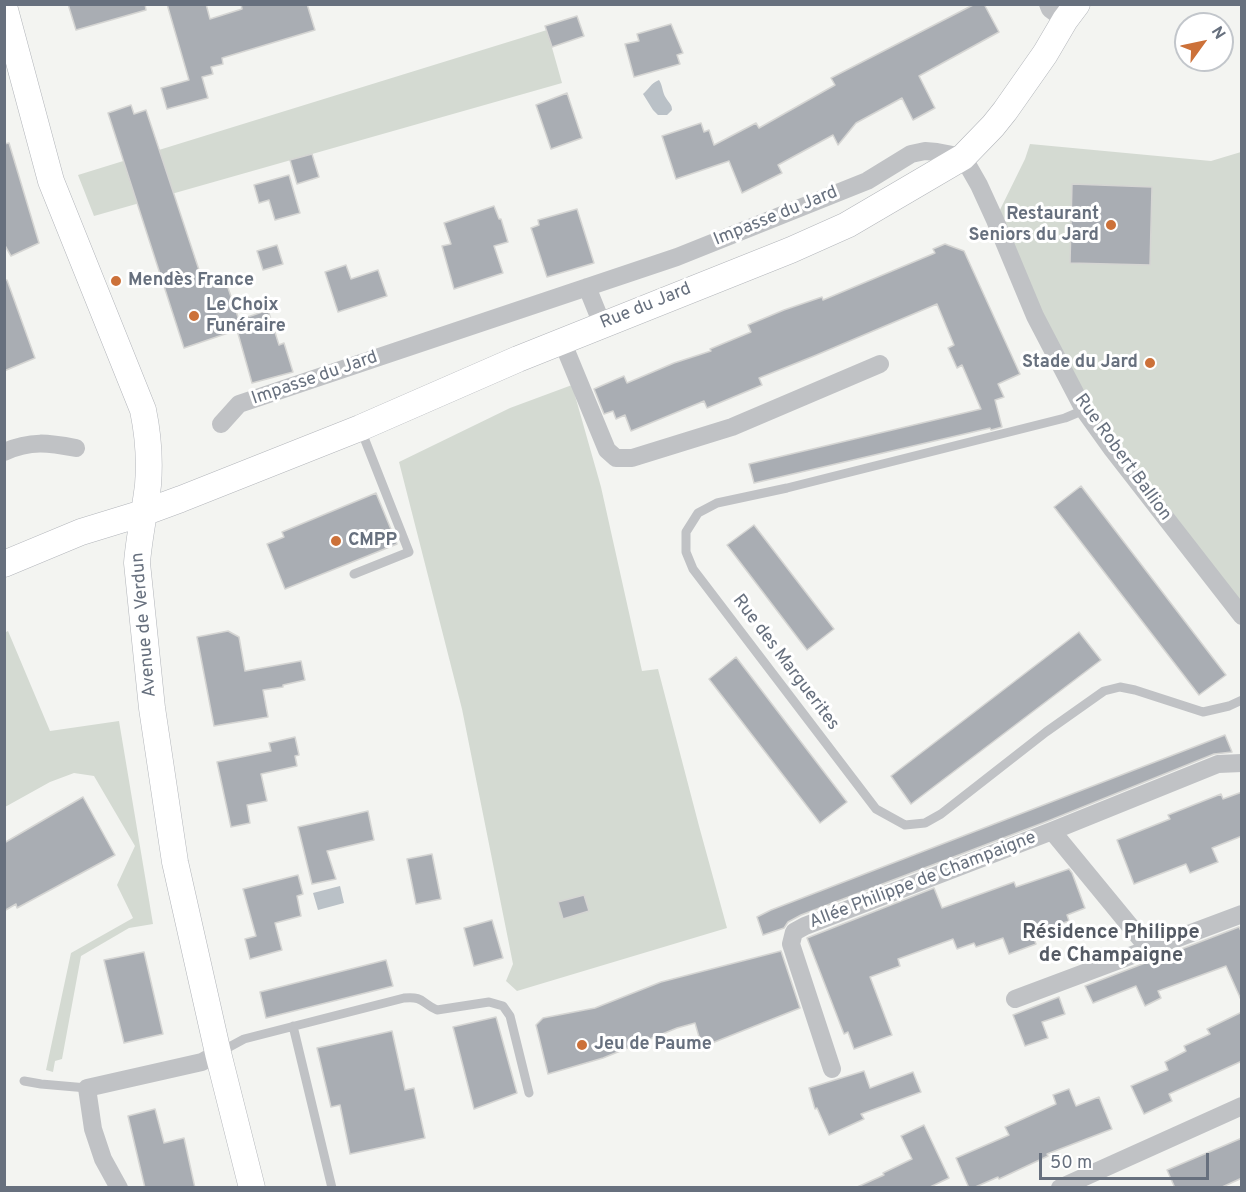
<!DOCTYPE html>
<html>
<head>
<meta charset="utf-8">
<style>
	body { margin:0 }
	#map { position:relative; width:1246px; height:1192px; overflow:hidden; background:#f3f4f1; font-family:Overpass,sans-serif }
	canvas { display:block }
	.frame { position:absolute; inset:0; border:6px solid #67707e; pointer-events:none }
	.north { position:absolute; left:1174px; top:12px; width:60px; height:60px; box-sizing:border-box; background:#fff; border:2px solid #c2c6cb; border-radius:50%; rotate:57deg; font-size:16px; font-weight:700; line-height:24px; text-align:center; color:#67707e }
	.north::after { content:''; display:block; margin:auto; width:21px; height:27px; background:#cc7139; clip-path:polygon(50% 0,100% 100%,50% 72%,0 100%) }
	.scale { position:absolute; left:1039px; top:1153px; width:170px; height:27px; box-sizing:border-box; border:3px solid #67707e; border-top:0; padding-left:8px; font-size:18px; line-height:21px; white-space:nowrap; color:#67707e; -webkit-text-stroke:4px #fff; paint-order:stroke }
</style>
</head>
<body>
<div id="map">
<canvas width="1246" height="1192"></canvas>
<div class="frame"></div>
<div class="north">N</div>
<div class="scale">50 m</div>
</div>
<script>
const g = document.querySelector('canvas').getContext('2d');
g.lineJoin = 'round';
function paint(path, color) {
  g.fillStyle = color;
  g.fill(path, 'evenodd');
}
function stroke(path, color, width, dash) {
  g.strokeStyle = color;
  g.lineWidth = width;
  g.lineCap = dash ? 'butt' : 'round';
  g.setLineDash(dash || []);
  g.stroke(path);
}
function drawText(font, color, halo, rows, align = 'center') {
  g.font = font + ' Overpass,sans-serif';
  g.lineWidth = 6;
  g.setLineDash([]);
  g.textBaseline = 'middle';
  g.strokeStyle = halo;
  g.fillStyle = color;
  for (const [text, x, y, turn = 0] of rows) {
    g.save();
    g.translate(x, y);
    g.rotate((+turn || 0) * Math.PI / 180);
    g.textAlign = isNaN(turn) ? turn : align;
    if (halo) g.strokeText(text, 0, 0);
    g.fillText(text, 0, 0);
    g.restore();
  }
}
paint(new Path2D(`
	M547,30L562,83L94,216L78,175Z
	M1030,144L1211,161L1241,152V616L1112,449L995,220L1025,159Z
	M572,385L601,487L642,671L658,669L699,826L727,928L517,991L506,981L513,964L462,709L399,462L510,408Z
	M8,631L50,731L119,721L153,924L129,928L81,956L62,1059L55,1061L53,1072L46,1070L71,953L133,918L117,885L135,846L94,776L74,773L50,782L5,807L4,633Z`), '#d4dad2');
paint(new Path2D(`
	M659,80C663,86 662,92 666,98C669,103 672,104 672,110L667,115H658L653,110L643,94C650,88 650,84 659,80Z
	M340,886L344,903L318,910L313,893Z`), '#bac1c7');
const building = new Path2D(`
	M68,4H145L146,10L76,30Z
	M167,4H206L210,19L242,9L241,4H307L315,30L222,58L223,64L211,67L213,74L202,77L208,98L167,109L161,88L189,80Z
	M975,4H984L999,32L919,76L935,108L913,120L902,98L856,123L838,145L833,135L778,165L782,173L742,193L729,161L676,179L662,136L701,123L704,132L709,130L714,145L756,123L759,128L835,85L831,78Z
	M577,16L584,36L552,47L545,26Z
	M671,24L683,53L677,55L680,64L634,77L625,44L639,41L637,34Z
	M567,93L582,138L551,149L536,105Z
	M131,105L134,114L146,110L202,279L214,276L216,282L225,279L239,320L268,310L279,345L284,343L293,372L252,383L237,330L184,348L108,113Z
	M9,143L39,243L11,256L4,244V144Z
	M312,154L319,177L297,184L290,160Z
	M289,175L300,213L275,220L269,200L259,203L254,185Z
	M1072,184L1152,187L1150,265L1070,263Z
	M494,206L499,219H501L508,242L494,246L503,273L454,289L442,246L451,244L444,223Z
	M577,209L594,263L547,277L531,228L539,225L538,220Z
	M945,244L964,251L1020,374L998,384L1004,397L995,400L1002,427L991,430L990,428L754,483L749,464L981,409L962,365L957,368L948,348L954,345L937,304L814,356L759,378L762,385L707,408L704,401L631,431L625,415L616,419L613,411L604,414L594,389L624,376L627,383L674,363L711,351L710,349L751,332L748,325L784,310L822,297L823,300L935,253L933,249Z
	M277,245L283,264L263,270L257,251Z
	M346,265L351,279L378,270L387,296L338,312L325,272Z
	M4,280H7L35,358L4,371Z
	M1081,486L1226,675L1199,695L1054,507Z
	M376,493L397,544L285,589L267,544L284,537L282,532Z
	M754,525L834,629L807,650L727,545Z
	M228,631L239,637L245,671L301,661L305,680L283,685V687L263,690L268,717L214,726L197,637Z
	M1079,632L1101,660L911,804L891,776Z
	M736,657L847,802L820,823L709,679Z
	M1225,735L1232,752L1214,754L1048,821L801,915L788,922L784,928L763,935L757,917L771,910Z
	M295,737L299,755L295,756L297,766L261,774L267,801L247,805L250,823L231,827L217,762L271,751L269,743Z
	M1242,792V836L1212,848L1218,862L1190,873L1186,864L1134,884L1117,840L1170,819L1168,815L1221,794L1223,799Z
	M83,797L115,855L17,908L16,904L4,911V843Z
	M368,811L374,840L327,851L336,879L312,884L298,827Z
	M432,854L441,899L416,904L407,859Z
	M1069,869L1072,873L1085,908L1067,915L1069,921L1032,934L1036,944L1009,954L1003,938L976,947L974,943L957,949L953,939L898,959L900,966L870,977L892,1035L854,1049L848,1032L844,1034L807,938L934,888L942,908L1014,882L1016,887Z
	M298,875L303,894L297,896L301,916L275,923L282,950L250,959L245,939L256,936L243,889Z
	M584,895L589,911L563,919L558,902Z
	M492,920L503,958L474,966L464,928Z
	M1239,927L1242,933V1002L1226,966L1158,991L1161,998L1145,1006L1136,986L1093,1003L1085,986Z
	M781,951L800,1008L702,1047L695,1023L677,1028L603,1058L548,1074L536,1025L543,1018L595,1008L661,982Z
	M144,952L163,1034L124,1043L104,960Z
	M386,960L393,986L266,1018L260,992Z
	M1059,997L1065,1014L1042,1022L1048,1038L1025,1046L1013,1015Z
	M1242,1012V1061L1169,1094L1172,1101L1144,1114L1131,1086L1168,1070L1165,1062L1186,1051L1184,1046L1210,1034L1207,1029Z
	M496,1017L517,1093L474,1109L453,1027Z
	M392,1031L405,1090L414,1088L425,1138L350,1154L340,1105L331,1107L317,1048Z
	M864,1071L870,1088L913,1072L921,1092L861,1114L864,1119L829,1135L817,1108L815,1109L809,1088Z
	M1069,1089L1076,1106L1099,1097L1112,1129L1047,1154L1048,1156L999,1179L998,1177L973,1188H969L956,1158L1009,1135L1005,1127L1056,1104L1053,1095Z
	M155,1109L164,1143L184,1138L195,1188H145L128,1116Z
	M924,1125L949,1178L928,1188H855L884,1175L883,1173L912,1159L901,1136Z
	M1242,1138V1178L1220,1188H1175L1167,1170Z`);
paint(building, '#a9adb3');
stroke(building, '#d5d5d3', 1.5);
const secondary = new Path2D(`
	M4,6L51,181L143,410C148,434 150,460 148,485C145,511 139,537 137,563L152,708L175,862L218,1053L252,1188
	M4,564L81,532L143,513L181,499L360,428L518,359L791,250L847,225L963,157L993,126L1005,111L1045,54L1065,20L1077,4`);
stroke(secondary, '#b2b5ba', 27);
stroke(new Path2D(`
	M1084,410L1065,418L787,488L717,503L698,513L686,532V552L693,569L876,809L905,825L925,823L941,814L1046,732L1104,691L1120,687L1135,690L1203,712L1229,706L1242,700
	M354,574L409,552L361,430
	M293,1026L332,1188
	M220,1052L244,1039L404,998C424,996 421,1003 437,1010L489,1002L503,1006L510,1016L529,1093
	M24,1081L41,1084L87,1088`), '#c0c2c5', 9);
stroke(new Path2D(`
	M1048,4L1050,9L1065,20
	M587,287L602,324
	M562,341L607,450L616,458H632L732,427L880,364
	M221,424L239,404L677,257L867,181L911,154L925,151L937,152L963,157L979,185L995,220L1035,316L1084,410L1112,449L1242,616
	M4,452C31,440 49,443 76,448
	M1052,831L1149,949
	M1015,999L1242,914
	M832,1069L791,944L794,932L805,926L1052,831L1218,764L1242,763
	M119,1188L103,1159L93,1129L87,1088L202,1062L218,1053
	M1060,1188L1242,1106`), '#c0c2c5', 18);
stroke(secondary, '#fff', 26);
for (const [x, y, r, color] of [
	[1111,225,6,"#cc7139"],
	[116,281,6,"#cc7139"],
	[194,316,6,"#cc7139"],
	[1150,363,6,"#cc7139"],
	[336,541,6,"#cc7139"],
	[582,1045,6,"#cc7139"]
]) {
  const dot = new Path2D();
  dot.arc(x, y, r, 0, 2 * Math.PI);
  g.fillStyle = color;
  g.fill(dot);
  stroke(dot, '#fff', 2);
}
drawText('bold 18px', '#67707e', '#fff', [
	["Restaurant",1099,215,"right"],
	["Seniors du Jard",1099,236,"right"],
	["Mendès France",128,281],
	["Le Choix",206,306],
	["Funéraire",206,327],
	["Stade du Jard",1138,363,"right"],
	["CMPP",348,541],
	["Jeu de Paume",594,1045]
], 'left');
drawText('18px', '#67707e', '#fff', [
	["Impasse du Jard",776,217,-22],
	["Rue du Jard",646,307,-22],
	["Impasse du Jard",315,379,-19],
	["Rue Robert Ballion",1122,458,54],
	["Avenue de Verdun",145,625,-95],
	["Rue des Marguerites",785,663,53],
	["Allée Philippe de Champaigne",923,881,-21]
]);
drawText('bold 20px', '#545a64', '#fff', [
	["Résidence Philippe",1111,934],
	["de Champaigne",1111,957]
]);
</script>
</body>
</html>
